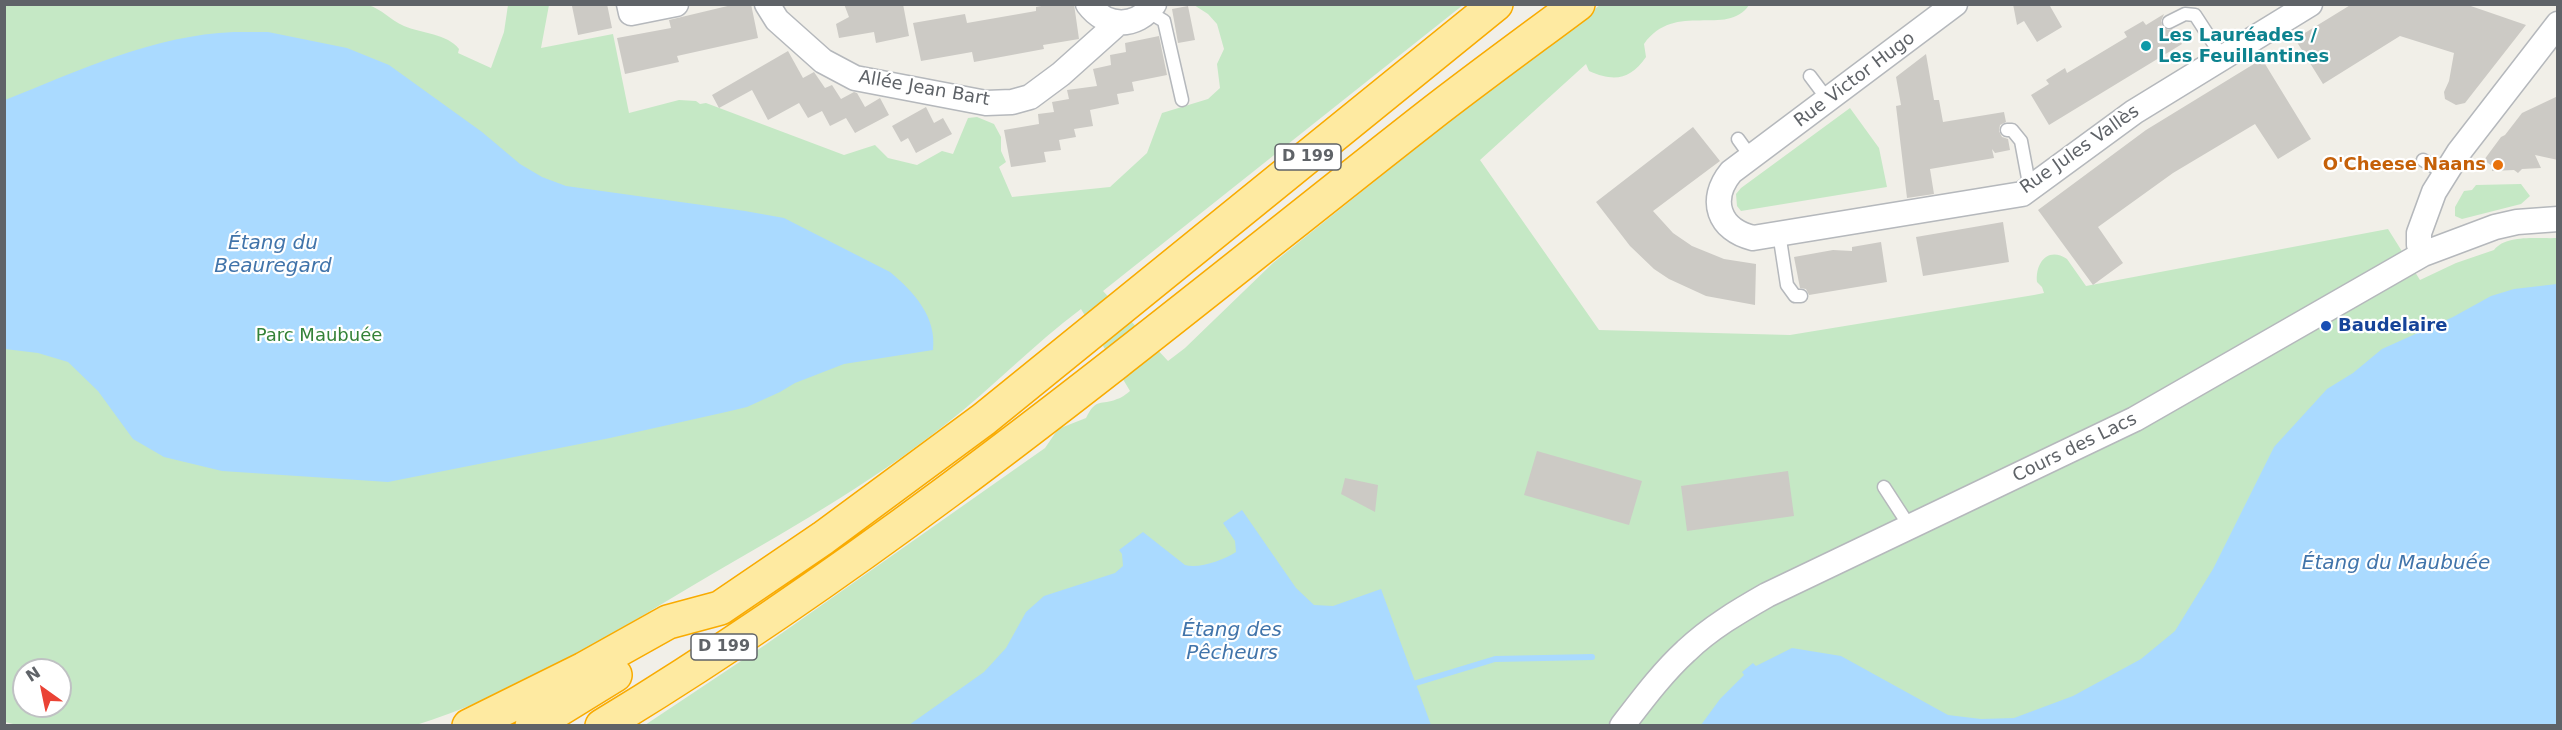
<!DOCTYPE html>
<html>
<head>
<meta charset="utf-8">
<style>
	body { margin:0 }
	#map { position:relative; width:2562px; height:730px; overflow:hidden; background:#f1efe8; font-family:"DejaVu Sans",sans-serif }
	canvas { display:block }
	.frame { position:absolute; inset:0; border:6px solid #5f6368; pointer-events:none }
	.north { position:absolute; left:12px; top:658px; width:60px; height:60px; box-sizing:border-box; background:#fff; border:2px solid #bfc1c3; border-radius:50%; rotate:327deg; font-size:16px; font-weight:700; line-height:24px; text-align:center; color:#5f6368 }
	.north::after { content:''; display:block; margin:auto; width:21px; height:27px; background:#ea4335; clip-path:polygon(50% 0,100% 100%,50% 72%,0 100%) }
</style>
</head>
<body>
<div id="map">
<canvas width="2562" height="730"></canvas>
<div class="frame"></div>
<div class="north">N</div>
</div>
<script>
const g = document.querySelector('canvas').getContext('2d');
g.lineJoin = 'round';
function paint(path, color) {
  g.fillStyle = color;
  g.fill(path, 'evenodd');
}
function stroke(path, color, width, dash) {
  g.strokeStyle = color;
  g.lineWidth = width;
  g.lineCap = dash ? 'butt' : 'round';
  g.setLineDash(dash || []);
  g.stroke(path);
}
function drawText(font, color, halo, rows, align = 'center') {
  g.font = font + ' "DejaVu Sans",sans-serif';
  g.lineWidth = 4.5;
  g.setLineDash([]);
  g.textBaseline = 'middle';
  g.strokeStyle = halo;
  g.fillStyle = color;
  for (const [text, x, y, turn = 0] of rows) {
    g.save();
    g.translate(x, y);
    g.rotate((+turn || 0) * Math.PI / 180);
    g.textAlign = isNaN(turn) ? turn : align;
    if (halo) g.strokeText(text, 0, 0);
    g.fillText(text, 0, 0);
    g.restore();
  }
}
paint(new Path2D(`
	M4,5H368C382,9 390,20 404,26C421,33 448,34 459,49L458,53L491,68L504,32L508,5H549L541,48L613,34L629,113L679,100L696,101L700,104L706,103L844,155L875,145L888,158L917,165L942,151L953,154L968,118L977,117L994,124L1001,137V151L1006,162L999,167L1012,197L1110,187L1147,153L1162,113L1208,99L1220,88L1217,64L1224,49L1217,24L1208,14L1194,5H1463L1103,291L1168,361L1185,348L1273,263L1442,127L1600,5H1749C1727,38 1675,0 1644,44L1646,57C1630,80 1614,82 1589,71L1586,64L1480,160L1599,330L1790,335L2034,295L2044,293L2042,287L2037,282C2035,263 2048,246 2067,259L2086,286L2388,229L2420,280L2456,263L2494,250C2506,234 2539,239 2557,238V725H645L765,645L1045,448L1058,429L1086,418C1096,397 1101,406 1117,399C1122,398 1126,394 1130,391L1081,309C1033,345 992,388 946,424C869,485 781,534 697,583C605,638 516,694 413,726H21L5,722ZM24,670H60V706H24Z
	M1850,108L1879,148L1887,187L1741,211L1737,206L1736,194L1741,188Z
	M2521,184L2530,196L2521,204L2462,219L2455,216V207L2464,191L2472,190L2476,185Z`), '#c5e8c5');
paint(new Path2D(`
	M234,32H268L347,48L389,65L482,132L520,164L542,177L566,186L745,211L784,218L890,272C914,292 937,317 933,350L844,364L795,383L780,392L747,407L726,412L610,438L388,482L222,471L164,457L133,439L98,391L68,362L38,353L5,349V100C78,71 154,35 234,32Z
	M2557,284V725H1701L1720,699L1744,675L1742,672L1753,663L1756,666L1792,648L1841,656L1948,715L1981,719L2014,718L2073,696L2141,659L2175,631L2213,569L2274,447L2327,389L2353,373L2382,349L2453,317L2491,296L2514,289Z
	M1242,510L1296,588L1314,605L1333,606L1381,589L1431,725H909L984,672L1006,648L1026,612L1044,596L1115,573L1123,566L1122,554L1119,550L1143,532L1185,565C1199,569 1224,560 1236,552L1235,541L1223,523Z`), '#aadaff');
stroke(new Path2D(`
	M1416,683L1495,659L1592,657`), '#aadaff', 6);
paint(new Path2D(`
	M581,4H607L612,28L578,35L572,6Z
	M736,4H751L758,38L677,56L679,62L625,74L617,38L671,28L669,20Z
	M844,4H903L909,36L876,43L874,32L839,38L836,24L849,17Z
	M1052,4H1074L1079,39L1043,45L1044,49L974,62L972,52L921,61L913,23L965,14L967,23L1036,11V7Z
	M2013,4H2052L2050,6L2062,27L2037,42L2024,21L2017,25Z
	M2352,4H2465L2526,25L2465,103L2456,105L2445,99L2444,92L2449,81L2454,53L2400,36L2323,84L2295,39Z
	M1188,6L1195,40L1178,43L1172,9Z
	M2164,14L2161,21L2162,26L2168,30L2173,29L2182,44L2049,125L2031,95L2049,84L2046,80L2065,68L2067,73L2127,37L2124,32L2143,21L2146,25Z
	M1159,36L1167,75L1132,82L1134,91L1117,94L1119,104L1090,110L1093,126L1074,129L1076,137L1059,140L1061,150L1044,152L1046,162L1011,167L1004,130L1039,124L1038,114L1054,112L1052,102L1069,99L1067,90L1097,86L1093,69L1111,65L1110,55L1126,52L1125,43Z
	M788,51L803,78L814,72L825,88L832,85L841,99L854,92L857,93L865,107L880,98L889,115L855,133L846,118L830,126L822,111L808,118L799,103L768,120L752,90L719,108L712,95Z
	M1926,54L1934,100H1939L1943,122L2004,112L2006,122L2000,125L1999,131L2002,137L2008,139L2010,150L1995,153L1992,149L1994,158L1930,169L1934,194L1907,198L1896,106L1901,105L1896,77Z
	M2262,59L2311,139L2278,159L2255,124L2173,173L2098,227L2123,263L2093,285L2038,210L2146,130Z
	M2558,96V160L2535,155L2541,168L2522,169L2518,173L2514,170L2492,171V166L2484,160L2501,137L2505,135L2522,113Z
	M926,107L934,123L943,118L952,134L916,153L908,138L901,142L892,126Z
	M1693,127L1720,161L1653,211L1673,233L1692,246L1724,259L1756,264L1755,305L1706,296L1669,279L1654,269L1630,246L1596,202Z
	M2003,222L2009,262L1923,276L1916,237Z
	M1881,242L1887,282L1809,295L1806,289L1800,288L1794,257L1833,250L1852,251V247Z
	M1537,451L1642,481L1629,525L1524,495Z
	M1788,471L1794,516L1687,531L1681,486Z
	M1345,478L1378,485L1375,512L1341,494Z`), '#cccac5');
const service = new Path2D(`
	M1149,12L1164,21L1182,100
	M2169,22L2185,14L2195,15L2223,58
	M1810,76L1828,100
	M2007,130H2012L2021,141L2030,189
	M1738,139L1751,157
	M2423,160L2446,174
	M1779,233L1787,285L1795,296H1801
	M1884,487L1910,527`);
const minor = new Path2D(`
	M629,4L631,13L676,4
	M767,4L777,20L823,61L855,78L986,103L1012,102L1030,97L1061,74L1118,23
	M1088,4C1106,28 1136,29 1154,4
	M1955,4L1731,172C1708,200 1719,230 1753,238L2022,194L2134,112L2310,4
	M2423,254L2419,245V233L2434,192L2459,152L2558,24
	M1622,726C1642,700 1662,673 1686,651C1710,628 1739,611 1767,595L2135,419L2423,254L2495,227L2517,222L2558,219`);
const trunk = new Path2D(`
	M469,726L584,669L668,622L720,608L823,538L984,419L1496,4
	M532,726L615,675
	M602,726C895,549 1158,328 1426,118C1476,79 1527,42 1578,4`);
stroke(service, '#b5b8bc', 15);
stroke(minor, '#b5b8bc', 27);
stroke(trunk, '#f9ab00', 36);
stroke(service, '#fff', 12);
stroke(minor, '#fff', 24);
stroke(trunk, '#feeaa1', 33);
for (const [x, y, r, color] of [
	[2146,46,6,"#0f9aa8"],
	[2498,165,6,"#e8710a"],
	[2326,326,6,"#1a4fb4"]
]) {
  const dot = new Path2D();
  dot.arc(x, y, r, 0, 2 * Math.PI);
  g.fillStyle = color;
  g.fill(dot);
  stroke(dot, '#fff', 2);
}
for (const [x, y, w] of [
	[1308,157,66],
	[724,647,66]
]) {
  const box = new Path2D();
  box.roundRect(x - w / 2, y - 13, w, 26, 4.5);
  g.fillStyle = '#fff';
  g.fill(box);
  stroke(box, '#5f6368', 1.5);
}
drawText('bold 16px', '#5f6368', null, [
	["D 199",1308,157],
	["D 199",724,647]
]);
drawText('bold 18px', '#0d838f', '#fff', [
	["Les Lauréades /",2158,36],
	["Les Feuillantines",2158,57]
], 'left');
drawText('18px', '#5f6368', '#fff', [
	["Rue Victor Hugo",1855,80,-37],
	["Allée Jean Bart",924,89,10],
	["Rue Jules Vallès",2080,150,-35],
	["Cours des Lacs",2075,448,-26]
]);
drawText('bold 18px', '#c56008', '#fff', [
	["O'Cheese Naans",2486,165]
], 'right');
drawText('bold 18px', '#164399', '#fff', [
	["Baudelaire",2338,326]
], 'left');
drawText('18px', '#348238', '#fff', [
	["Parc Maubuée",319,336]
]);
drawText('italic 20px', '#4174aa', '#fff', [
	["Étang du",273,244],
	["Beauregard",273,267],
	["Étang du Maubuée",2396,564],
	["Étang des",1232,631],
	["Pêcheurs",1232,654]
]);
</script>
</body>
</html>
